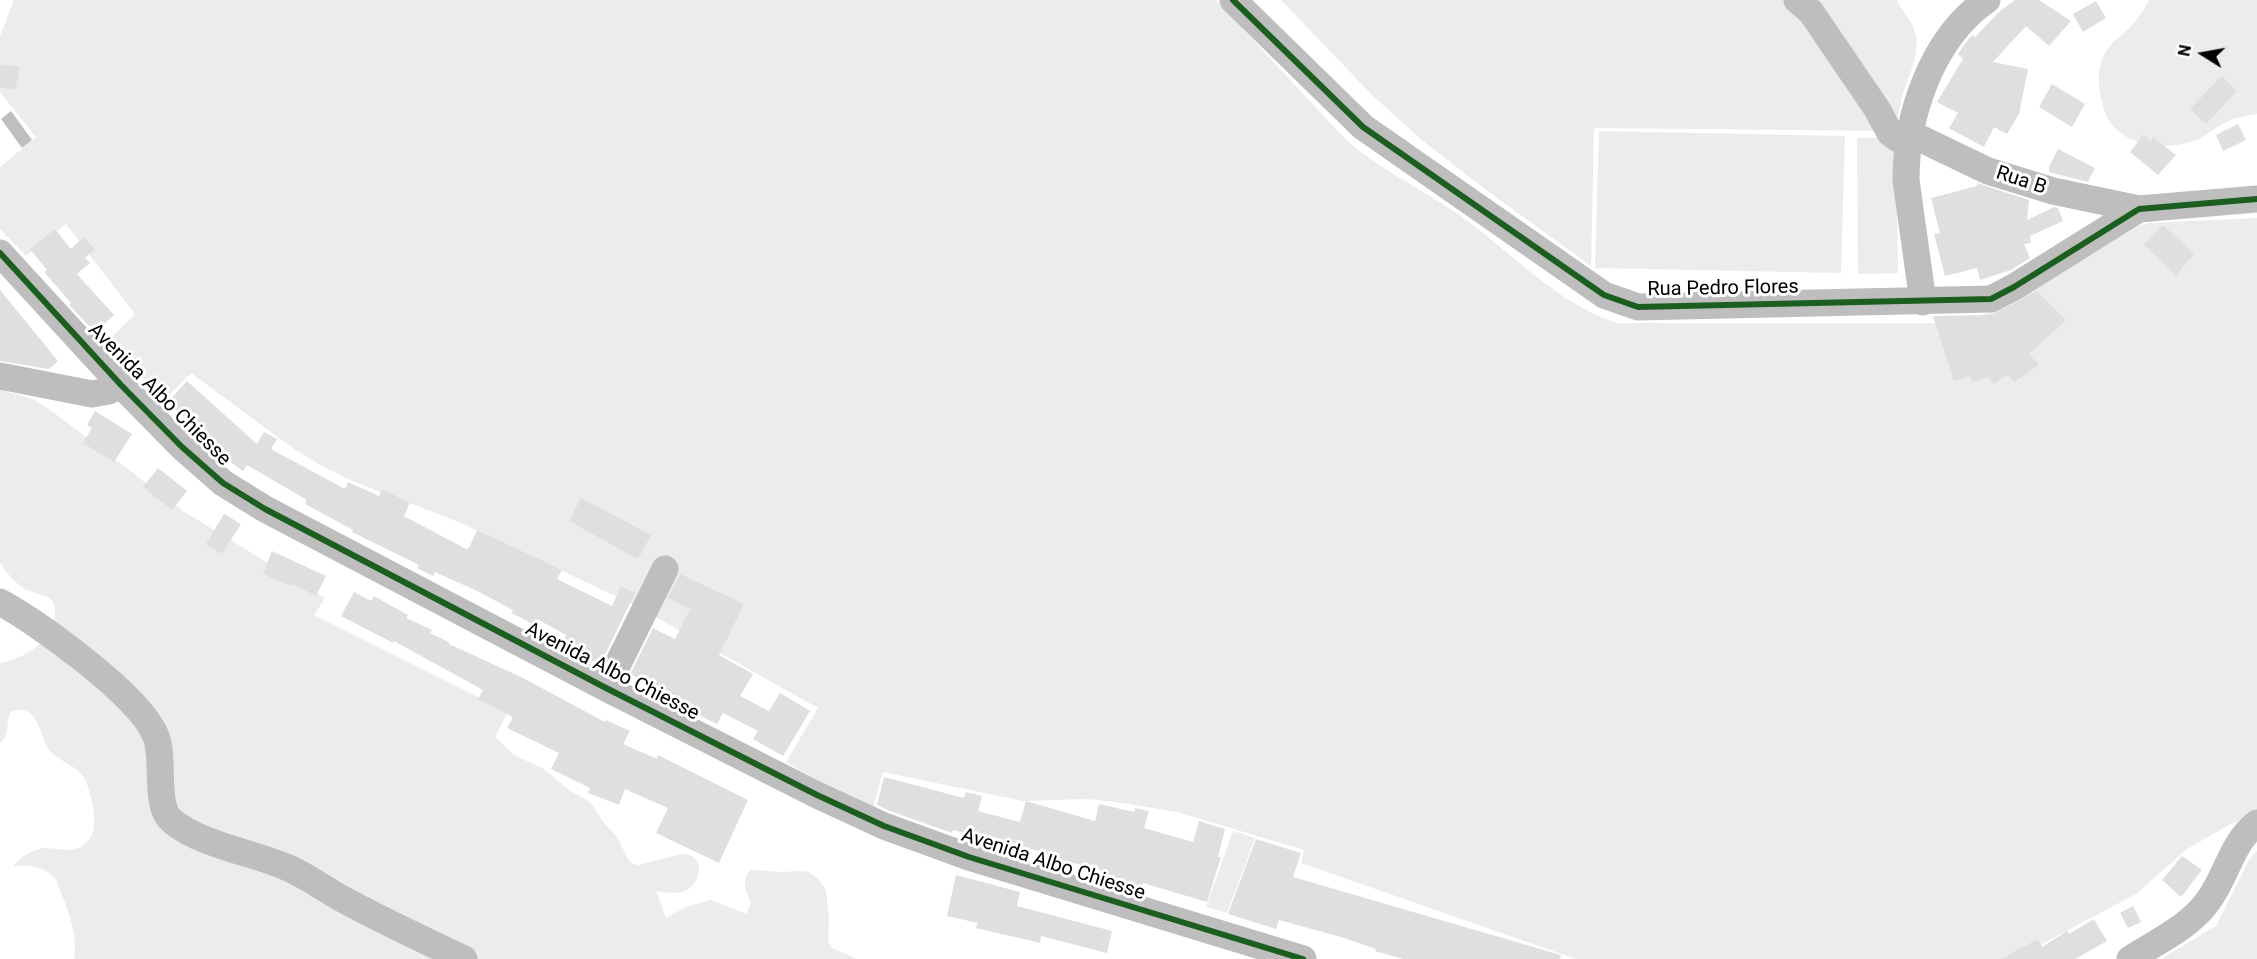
<!DOCTYPE html>
<html>
<head>
<meta charset="utf-8">
<style>
	body { margin:0 }
	#map { position:relative; width:2257px; height:959px; overflow:hidden; background:#fff; font-family:Roboto,sans-serif }
	canvas { display:block }
	.north { position:absolute; left:2173px; top:24px; width:60px; height:60px; -webkit-text-stroke:4px #fff; paint-order:stroke; rotate:281deg; font-size:16px; font-weight:700; line-height:24px; text-align:center; color:#000 }
	.north::after { content:''; display:block; margin:auto; width:21px; height:27px; background:#000; clip-path:polygon(50% 0,100% 100%,50% 72%,0 100%) }
</style>
</head>
<body>
<div id="map">
<canvas width="2257" height="959"></canvas>
<div class="north">N</div>
</div>
<script>
const g = document.querySelector('canvas').getContext('2d');
g.lineJoin = 'round';
function paint(path, color) {
  g.fillStyle = color;
  g.fill(path, 'evenodd');
}
function stroke(path, color, width, dash) {
  g.strokeStyle = color;
  g.lineWidth = width;
  g.lineCap = dash ? 'butt' : 'round';
  g.setLineDash(dash || []);
  g.stroke(path);
}
function drawText(font, color, halo, rows, align = 'center') {
  g.font = font + ' Roboto,sans-serif';
  g.lineWidth = 6;
  g.setLineDash([]);
  g.textBaseline = 'middle';
  g.strokeStyle = halo;
  g.fillStyle = color;
  for (const [text, x, y, turn = 0] of rows) {
    g.save();
    g.translate(x, y);
    g.rotate((+turn || 0) * Math.PI / 180);
    g.textAlign = isNaN(turn) ? turn : align;
    if (halo) g.strokeText(text, 0, 0);
    g.fillText(text, 0, 0);
    g.restore();
  }
}
paint(new Path2D(`
	M14,0H1216L1346,140C1378,168 1416,186 1452,210C1507,247 1553,302 1617,323H1934C1959,320 1982,317 2005,307L2139,226L2148,223L2257,218V813L2229,825L2187,849L2136,894L2014,959H1576L1301,863L1304,850L1177,812L1117,802L1087,799L1023,801L883,772L873,808L826,785L786,762L818,708L636,606L459,522L352,481L322,466L294,449L191,373L163,401L108,341L135,314L66,224L26,256L0,229V167L36,137L0,92V36Z
	M1281,0H1897C1901,11 1910,18 1914,29C1922,51 1910,73 1903,93C1900,106 1897,118 1895,131L1594,128L1591,266L1485,189L1423,141L1373,96Z
	M2149,0H2257V114C2245,116 2233,118 2222,124C2213,129 2204,138 2194,141C2161,152 2112,145 2103,106C2098,89 2096,69 2105,53C2110,44 2117,39 2124,33C2135,23 2143,12 2149,0Z
	M1599,131L1845,136L1841,273L1595,268Z
	M1896,137L1898,273L1858,274L1857,138Z
	M0,389L35,400L53,412L183,511L325,598L314,615L508,712L495,737L514,755L542,768L569,790L590,802L605,824L617,837L628,859L633,864L639,865L681,854C706,853 703,883 685,891C676,895 665,892 656,891L666,918L686,907L711,900L746,914L751,903C746,889 741,883 750,870L784,872L797,871L809,872L818,879L826,890L829,918L828,941L832,948L857,959H74C79,933 65,902 55,878C43,866 30,865 13,866C21,857 32,849 45,848C61,848 79,856 91,837C99,824 91,787 82,775C74,765 61,762 52,753C40,742 41,707 16,710C2,712 13,735 0,743V663C28,658 64,635 53,601C45,594 36,594 27,590C16,584 6,573 0,562Z
	M1233,831L1255,838L1227,913L1206,907Z
	M2257,851V959H2161L2216,926L2249,860Z`), '#ececec');
paint(new Path2D(`
	M11,111L32,140L22,148L1,119Z`), '#bfbfbf');
paint(new Path2D(`
	M2015,0H2039L2071,21L2049,46L2026,26L1993,62L2028,69L2019,114L2007,134L1994,127L1984,147L1949,128L1958,113L1937,102L1963,59L1958,54L1964,45L1972,35L1975,37L2001,10Z
	M2096,1L2106,18L2083,32L2073,14Z
	M0,64L20,67L15,90L0,87Z
	M2222,76L2237,91L2206,124L2190,109Z
	M2052,84L2085,104L2072,127L2039,107Z
	M2238,124L2246,140L2223,151L2216,135Z
	M2143,135L2151,141L2153,137L2176,155L2158,175L2130,152Z
	M2058,149L2095,168L2088,182L2049,172V167Z
	M1977,183L2029,200L2027,220L2054,207L2058,208L2063,221L2030,236L2031,243L2024,244L2030,258L2011,270L1980,280L1977,268L1945,276L1934,234L1940,233L1931,198L1977,186Z
	M2163,225L2194,254L2176,275L2144,245Z
	M55,229L71,249L84,237L95,249L85,258L90,263L77,274L114,315L95,332L69,305L71,303L44,272L47,270L30,249Z
	M0,290L58,361L49,369L0,361Z
	M2037,291L2066,320L2029,354L2039,365L2014,382L2008,374L1994,384L1988,377L1972,382L1970,376L1954,381L1933,316L1992,315Z
	M187,381L257,444L264,432L277,439L271,449L345,489L348,482L379,496L382,489L410,503L404,516L466,549L469,548L477,530L562,570L557,579L612,606L621,586L635,593L600,665L561,646L566,635L537,619L534,625L512,613L513,610L477,591L435,572L433,576L417,568L419,565L352,532L353,530L305,504L307,500L247,465L243,471L232,463L211,444L215,440L189,417L187,420L168,402Z
	M95,411L132,434L114,462L83,443L92,428L87,425Z
	M158,468L187,491L172,510L143,487Z
	M581,498L651,535L638,559L569,521Z
	M224,514L241,524L222,554L206,544Z
	M272,551L326,576L316,596L292,584L291,586L263,574Z
	M680,574L744,604L719,655L753,674L740,696L769,711L780,693L810,711L783,756L753,739L758,731L723,713L717,724L697,714L700,708L630,674L653,628L675,639L690,609L668,598Z
	M354,592L371,601L374,596L408,615L406,618L432,630L430,633L449,642V644L523,678L605,722L606,720L630,731L623,744L657,759L658,755L748,800L719,863L656,833L668,808L625,789L619,805L588,793L590,788L551,769L559,753L507,728L513,717L478,699L483,690L394,641L393,643L341,616Z
	M884,777L964,798L966,792L982,796L978,811L1020,822L1026,801L1095,821L1099,804L1134,812L1135,808L1149,811L1144,828L1193,842L1199,821L1225,829L1218,857H1221L1207,902L1143,883L1141,890L1098,879L1101,870L1046,856V853L972,833V835L953,830L952,833L890,811L877,805Z
	M1256,839L1301,853L1293,877L1561,955L1560,959H1403L1375,951L1376,949L1341,937L1279,920L1276,929L1228,914Z
	M2182,856L2202,870L2181,897L2162,880Z
	M956,875L1020,892L1017,906L1112,931L1107,953L1041,936L1040,943L976,928L978,923L947,916Z
	M2133,906L2141,922L2128,928L2120,913Z
	M2094,919L2107,941L2075,959H2001L2038,939L2042,947L2067,931L2069,934Z`), '#dfdfdf');
stroke(new Path2D(`
	M1233,0L1363,127L1604,295L1638,307L1991,299L2014,287L2139,209L2257,199
	M1797,0L1811,12L1877,109L1890,133L1898,139L1909,142
	M1911,134L1988,171L2053,191L2139,209
	M0,253L121,385L182,447L223,483L265,509L606,688L817,795L884,826L969,857L1303,959
	M1923,302L1906,180C1906,115 1932,38 1987,0
	M0,376L92,394L109,391L121,385
	M0,602C40,624 137,694 155,734C166,757 153,806 172,821C201,845 251,852 286,867C308,876 328,892 350,903C387,923 426,941 464,959
	M606,688L665,569
	M2130,959C2156,942 2190,927 2208,901C2227,876 2231,843 2257,823`), '#bebebe', 27);
stroke(new Path2D(`
	M1233,0L1363,127L1604,295L1638,307L1991,299L2014,287L2139,209L2257,199
	M0,253L121,385L182,447L223,483L265,509L606,688L817,795L884,826L969,857L1303,959`), '#1b5e20', 6);
drawText('20px', '#000', '#fff', [
	["Rua B",2021,181,18],
	["Rua Pedro Flores",1723,289,-1],
	["Avenida Albo Chiesse",159,395,45],
	["Avenida Albo Chiesse",612,672,27],
	["Avenida Albo Chiesse",1053,865,18]
]);
</script>
</body>
</html>
